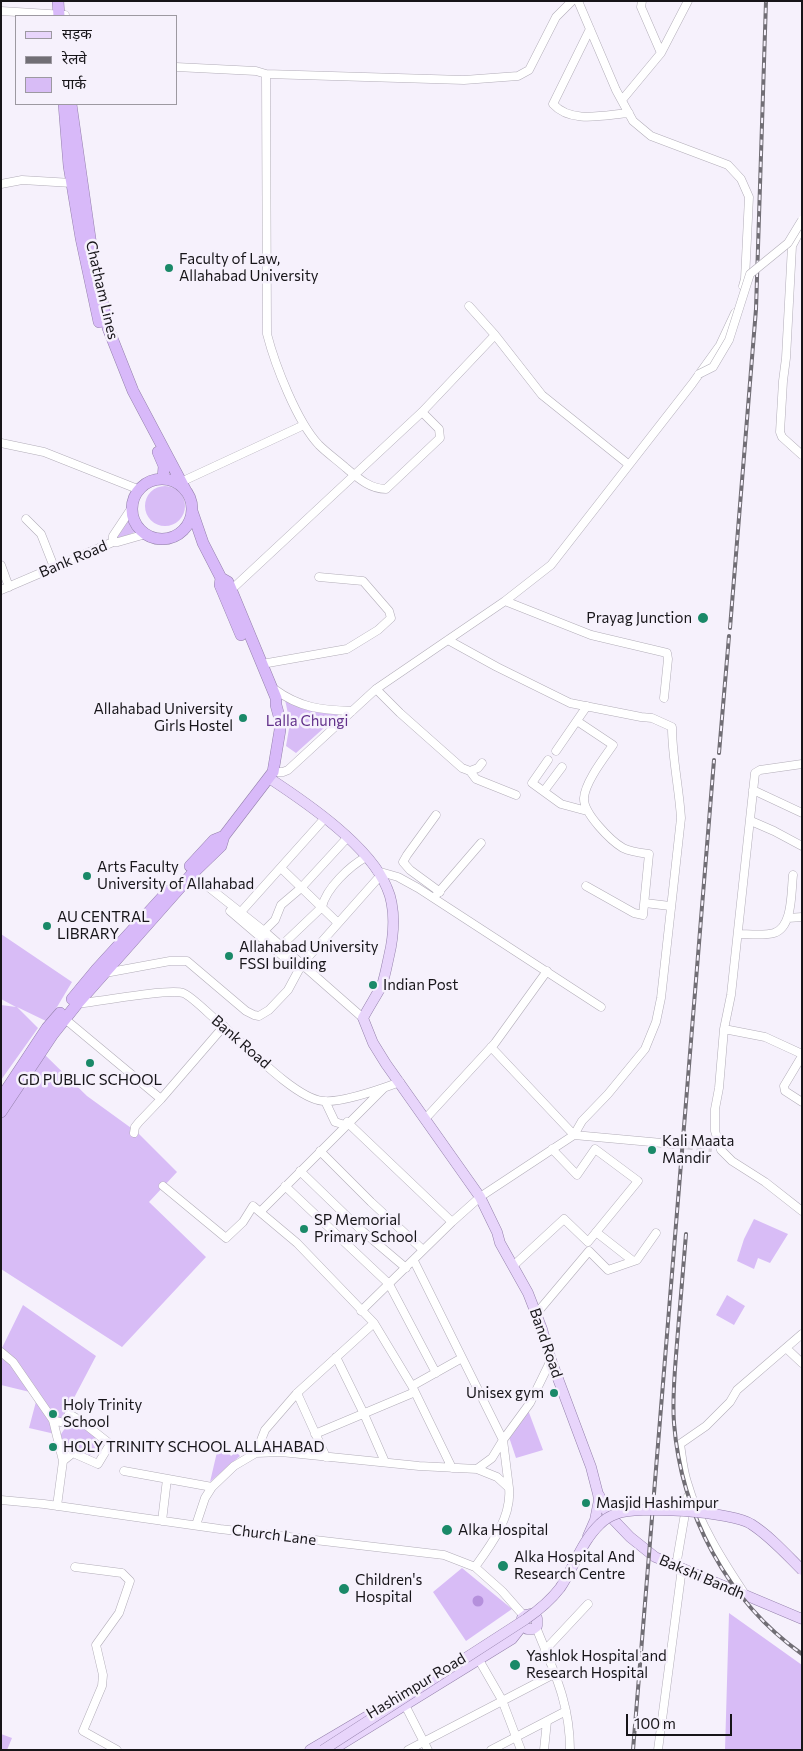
<!DOCTYPE html>
<html>
<head>
<meta charset="utf-8">
<style>
	body { margin:0 }
	#map { position:relative; width:803px; height:1751px; overflow:hidden; background:#f6f1fc; font-family:Commissioner,"Noto Sans Devanagari",sans-serif }
	canvas { display:block }
	.frame { position:absolute; inset:0; border:2px solid #171519; pointer-events:none }
	.legend { position:absolute; left:15px; top:15px; width:162px; height:90px; box-sizing:border-box; background:#f6f1fc; border:1px solid #9d99a1; margin:0; padding:6px 9px; list-style:none; font-size:15px; color:#171519 }
	.legend li { display:flex; align-items:center; gap:10px; height:25px }
	.legend b { width:25px; border:1px solid #9d99a1 }
	.scale { position:absolute; left:626px; top:1714px; width:106px; height:22px; box-sizing:border-box; border:2px solid #171519; border-top:0; padding-left:6px; font-size:15px; line-height:18px; white-space:nowrap; color:#171519; -webkit-text-stroke:4px #f6f1fc; paint-order:stroke }
</style>
</head>
<body>
<div id="map">
<canvas width="803" height="1751"></canvas>
<div class="frame"></div>
<ul class="legend">
<li><b style="height:6px;background:#e8d5fb"></b>सड़क</li>
<li><b style="height:6px;background:#716e75"></b>रेलवे</li>
<li><b style="height:14px;background:#d8bcf6"></b>पार्क</li>
</ul>
<div class="scale">100 m</div>
</div>
<script>
const g = document.querySelector('canvas').getContext('2d');
g.lineJoin = 'round';
function paint(path, color) {
  g.fillStyle = color;
  g.fill(path, 'evenodd');
}
function stroke(path, color, width, dash) {
  g.strokeStyle = color;
  g.lineWidth = width;
  g.lineCap = dash ? 'butt' : 'round';
  g.setLineDash(dash || []);
  g.stroke(path);
}
function drawText(font, color, halo, rows, align = 'center') {
  g.font = font + ' Commissioner,sans-serif';
  g.lineWidth = 5;
  g.setLineDash([]);
  g.textBaseline = 'middle';
  g.strokeStyle = halo;
  g.fillStyle = color;
  for (const [text, x, y, turn = 0] of rows) {
    g.save();
    g.translate(x, y);
    g.rotate((+turn || 0) * Math.PI / 180);
    g.textAlign = isNaN(turn) ? turn : align;
    if (halo) g.strokeText(text, 0, 0);
    g.fillText(text, 0, 0);
    g.restore();
  }
}
paint(new Path2D(`
	M145 506a20 20 0 1 1 40 0a20 20 0 1 1-40 0Z
	M131,515L139,530L118,540L116,537Z
	M284,695L329,708L345,709L296,753L286,746L290,723Z
	M1,934L72,982L48,1022L17,1007L38,1028L1,1080V1005L16,1007L1,999Z
	M44,1054L87,1096L138,1133L177,1172L149,1202L206,1257L122,1347L1,1269V1109Z
	M754,1219L788,1234L770,1263L758,1258L754,1269L737,1261L744,1239Z
	M727,1295L745,1306L734,1325L716,1315Z
	M23,1305L96,1356L55,1434L29,1428L38,1394L1,1385V1350Z
	M528,1410L543,1450L516,1458L509,1437Z
	M72,1418L102,1440L88,1458L59,1437Z
	M217,1452H228L231,1456L236,1452L240,1456L210,1482Z
	M462,1568L512,1609L466,1641L433,1592Z
	M729,1613L802,1665V1750H725Z
	M1,1734L12,1738L7,1750H1Z`), '#d8bcf6');
paint(new Path2D(`
	M472.5 1601a5.5 5.5 0 1 1 11 0a5.5 5.5 0 1 1-11 0Z`), '#b590dc');
stroke(new Path2D(`
	M673,1144L712,1148`), '#d5d0da', 8, [8, 4]);
const minor = new Path2D(`
	M578,1L616,90L633,121L651,136L728,165L741,179L749,197L745,279L743,286
	M1,11L65,15
	M590,29L553,104C571,124 604,115 629,113
	M661,53L688,1
	M176,67L256,71L266,74L464,80L518,76L529,70L556,17L572,1
	M266,74L267,334C275,365 297,422 319,445C327,453 337,460 346,468C358,478 370,489 386,489L440,438L439,429L422,412
	M622,100L661,53L641,7L642,1
	M1,184L22,180L72,183
	M802,227L792,246L786,358L783,381L780,432L782,437L802,455
	M469,306L495,335
	M1,443L44,452L140,490
	M181,482L304,425
	M26,519L41,534L54,567
	M113,542V536L133,506
	M1,565L9,587
	M1,590L113,542H118L146,534
	M231,590L422,412L495,335L542,395L628,464
	M505,601L591,635L667,653L668,659L664,698
	M448,640L497,667L570,703L641,717L652,718L672,727C672,757 679,787 681,818L661,998L656,1022L645,1049L608,1094L582,1121L574,1135L491,1047
	M262,664L347,649L378,630L391,618L389,611L363,581L319,577
	M274,689C300,708 321,710 352,711
	M376,689L400,713L462,768L470,771L478,768L482,763
	M577,721L613,745C604,758 585,782 584,798C583,813 611,841 623,848C631,852 641,853 649,854L643,915L634,913L586,886
	M556,751L587,706
	M548,760L532,783L561,804L587,811
	M802,764L760,770L755,773L731,995L724,1029L719,1088L715,1109V1131L721,1150L732,1161L765,1182L802,1211
	M470,771L476,779L516,795
	M273,772H283L288,770L376,689L505,601L551,565L692,384L720,345L735,313
	M753,790L802,813
	M544,791L562,767
	M436,815L407,855L403,862L410,870L440,892
	M751,821L774,831L802,846
	M281,868L338,923
	M377,871L398,877L418,888L601,1007
	M192,874L264,931L363,1018
	M437,894L481,843
	M645,903L670,906
	M230,911L299,970
	M240,913L325,818
	M788,918L802,917
	M264,931L275,920L281,905L301,888L347,838
	M738,934C747,934 765,936 774,933C793,927 791,892 793,875
	M281,946L322,907C326,888 350,866 366,857
	M105,973L170,961H187L246,1011L254,1015L259,1016L269,1010L288,990L302,964L380,876
	M77,1004C94,1002 171,988 183,993C190,995 208,1013 215,1019C240,1039 294,1099 323,1101C342,1103 381,1089 400,1082
	M65,1019L161,1099
	M724,1029L765,1037L802,1054
	M802,1056L784,1086L785,1091L802,1102
	M325,1101L335,1122L345,1125
	M426,1118L495,1043L547,971
	M347,1122L452,1222
	M134,1133L135,1127L139,1122L161,1099L224,1026
	M320,1151L371,1202L423,1250
	M300,1171L360,1229L406,1268
	M163,1186L226,1238L243,1222L253,1206L260,1212L383,1089
	M285,1186L389,1284L436,1373
	M260,1212L297,1243L374,1323L412,1386L452,1468
	M596,1232L633,1261
	M414,1261L503,1440L492,1458L477,1469
	M513,1266L564,1219L588,1242L638,1181L595,1149L577,1175L552,1149
	M361,1311L452,1222L480,1197L574,1135L673,1144
	M536,1314L589,1251L608,1270L637,1260L656,1233
	M786,1348L802,1363
	M1,1352L13,1362L53,1420L63,1461L57,1506
	M336,1357L364,1414L385,1462
	M412,1386L462,1358
	M297,1393L326,1457
	M53,1420L64,1423L69,1414L81,1421L110,1444L98,1464L73,1453L63,1461
	M315,1434L415,1392
	M256,1453L265,1430L297,1393L374,1323
	M124,1471L212,1487
	M509,1488L503,1440L530,1403L551,1360
	M1,1500L44,1504L220,1529L444,1555L475,1567L502,1591L524,1616
	M162,1521L167,1479
	M196,1525L205,1498L212,1487L234,1466L256,1453L281,1452L419,1466L477,1469L497,1477L509,1488C512,1517 491,1545 475,1567
	M676,1566L688,1496
	M75,1567L122,1573L130,1581L119,1613L96,1645L103,1675L102,1686L83,1731L117,1750
	M746,1596C722,1560 699,1524 687,1482C683,1470 682,1457 680,1444L706,1426L730,1402L737,1390L802,1334
	M536,1627C553,1670 570,1702 570,1750
	M545,1650L588,1604
	M479,1660L502,1700L521,1750
	M405,1705L428,1750
	M408,1750L556,1673
	M491,1750L566,1711
	M544,1750L547,1721
	M658,1750L682,1568`);
const major = new Path2D(`
	M269,778C307,803 370,846 387,888C396,908 394,935 389,956C387,965 385,976 382,985C376,996 369,1007 363,1018L373,1043L386,1064L480,1197L497,1232L500,1243L528,1293L542,1329L551,1360L591,1467L598,1494L599,1500L595,1520L588,1536
	M599,1495L608,1514L630,1537L655,1557L802,1619
	M310,1750L371,1714
	M332,1750L512,1639L523,1625L522,1618L526,1615L531,1614L537,1618V1626L533,1629H527L523,1625`);
const highway = new Path2D(`
	M58,1L59,16
	M64,104L69,166L81,238L99,322
	M71,104L93,259L108,328L133,391L186,491
	M158,452L164,466L163,479
	M132 509a30 30 0 1 1 60 0a30 30 0 1 1-60 0Z
	M192,511L203,543L221,578L220,585L241,635
	M190,866L214,840L224,836
	M72,999L96,970L168,891
	M1,1098L47,1028L60,1013
	M1,1112L53,1034L77,1004L192,874L221,846L224,836L273,772L280,730L279,716L276,705V698L228,582L221,578`);
stroke(minor, '#b2adb8', 9);
stroke(major, '#9480ab', 11);
stroke(highway, '#9480ab', 12);
stroke(minor, '#fff', 8);
stroke(major, '#e8d5fb', 10);
stroke(highway, '#d8b9f9', 11);
const rail = new Path2D(`
	M730,628L756,309L766,1
	M719,753L729,636
	M686,1234C683,1270 680,1307 677,1343C675,1370 672,1396 674,1423C681,1513 727,1601 802,1654
	M633,1750L714,760`);
stroke(rail, '#716e75', 4);
stroke(rail, '#f6f1fc', 2, [5.5]);
const minorBridge = new Path2D(`
	M699,374L713,367L729,340L750,274L788,243L802,220`);
const majorBridge = new Path2D(`
	M323,1750L526,1619C539,1610 550,1601 560,1588C574,1568 581,1542 600,1524C604,1520 610,1516 616,1514C636,1505 733,1512 751,1524C770,1536 786,1554 802,1570`);
stroke(minorBridge, '#b2adb8', 9, []);
stroke(majorBridge, '#9480ab', 11, []);
stroke(minorBridge, '#fff', 8);
stroke(majorBridge, '#e8d5fb', 10);
for (const [x, y, r, color] of [
	[169,268,5,"#1a8968"],
	[703,618,6,"#1a8968"],
	[243,718,5,"#1a8968"],
	[87,876,5,"#1a8968"],
	[47,926,5,"#1a8968"],
	[229,956,5,"#1a8968"],
	[373,985,5,"#1a8968"],
	[90,1063,5,"#1a8968"],
	[652,1150,5,"#1a8968"],
	[304,1229,5,"#1a8968"],
	[554,1393,5,"#1a8968"],
	[53,1414,5,"#1a8968"],
	[53,1447,5,"#1a8968"],
	[586,1503,5,"#1a8968"],
	[447,1530,6,"#1a8968"],
	[503,1566,6,"#1a8968"],
	[344,1589,6,"#1a8968"],
	[515,1665,6,"#1a8968"]
]) {
  const dot = new Path2D();
  dot.arc(x, y, r, 0, 2 * Math.PI);
  g.fillStyle = color;
  g.fill(dot);
  stroke(dot, '#f6f1fc', 2);
}
drawText('15px', '#171519', '#f6f1fc', [
	["Faculty of Law,",179,259],
	["Allahabad University",179,276],
	["Prayag Junction",692,618,"right"],
	["Allahabad University",233,709,"right"],
	["Girls Hostel",233,726,"right"],
	["Arts Faculty",97,867],
	["University of Allahabad",97,884],
	["AU CENTRAL",57,917],
	["LIBRARY",57,934],
	["Allahabad University",239,947],
	["FSSI building",239,964],
	["Indian Post",383,985],
	["GD PUBLIC SCHOOL",90,1080,"center"],
	["Kali Maata",662,1141],
	["Mandir",662,1158],
	["SP Memorial",314,1220],
	["Primary School",314,1237],
	["Unisex gym",544,1393,"right"],
	["Holy Trinity",63,1405],
	["School",63,1422],
	["HOLY TRINITY SCHOOL ALLAHABAD",63,1447],
	["Masjid Hashimpur",596,1503],
	["Alka Hospital",458,1530],
	["Alka Hospital And",514,1557],
	["Research Centre",514,1574],
	["Children's",355,1580],
	["Hospital",355,1597],
	["Yashlok Hospital and",526,1656],
	["Research Hospital",526,1673]
], 'left');
drawText('15px', '#171519', '#f6f1fc', [
	["Chatham Lines",102,290,77],
	["Bank Road",73,559,-23],
	["Bank Road",241,1042,41],
	["Band Road",546,1343,71],
	["Church Lane",274,1535,7],
	["Bakshi Bandh",702,1577,23],
	["Hashimpur Road",416,1686,-31]
]);
drawText('15px', '#63328b', '#f6f1fc', [
	["Lalla Chungi",307,721]
]);
</script>
</body>
</html>
